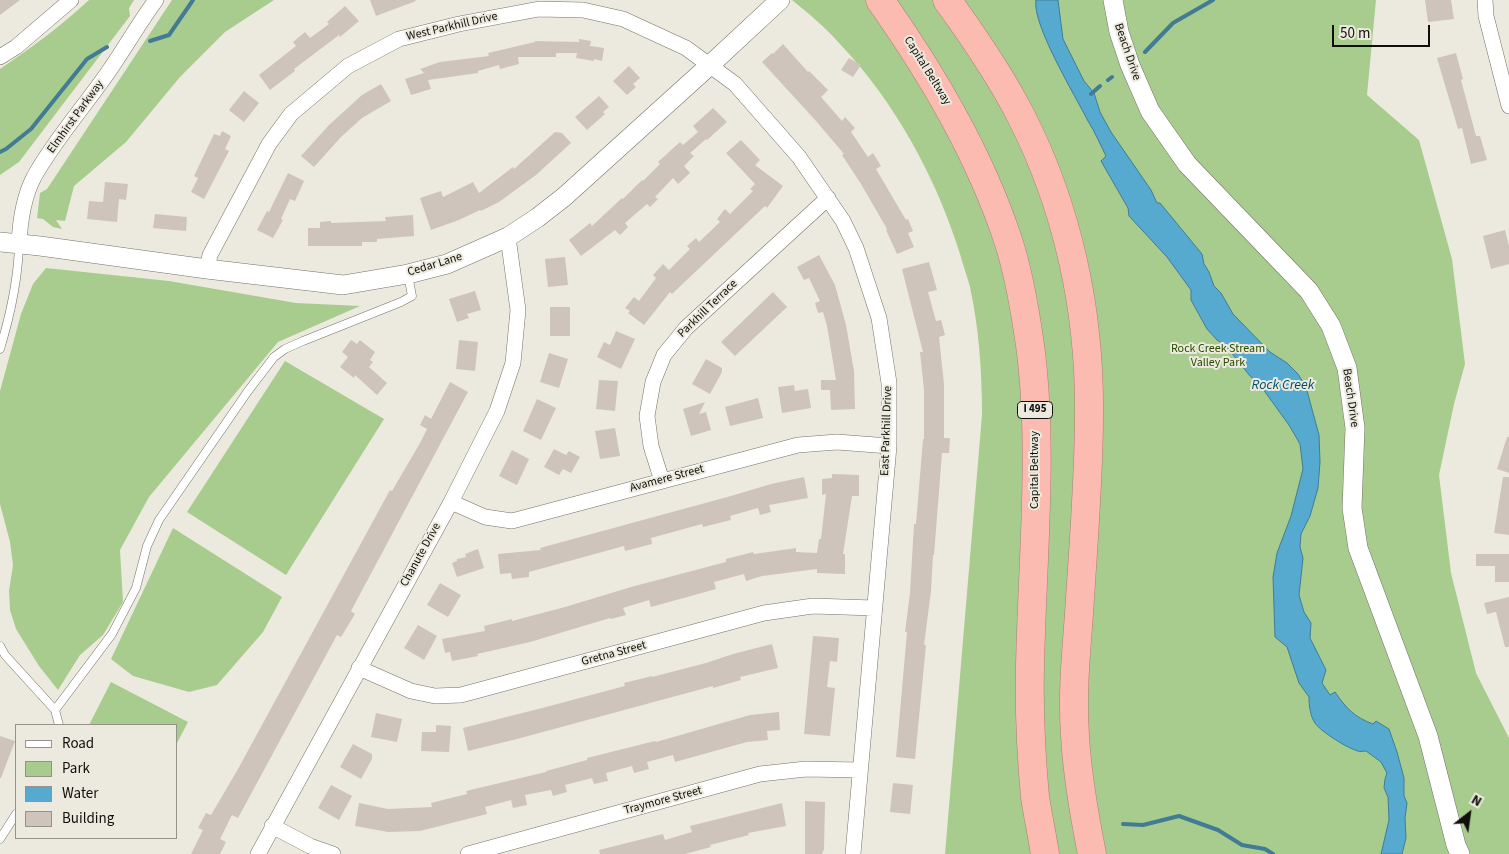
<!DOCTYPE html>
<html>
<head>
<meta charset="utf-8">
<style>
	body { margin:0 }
	#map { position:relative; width:1509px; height:854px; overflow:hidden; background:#eceade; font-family:"Source Sans 3",sans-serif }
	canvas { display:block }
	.legend { position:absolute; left:15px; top:724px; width:162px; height:115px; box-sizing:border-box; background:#eceade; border:1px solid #94928a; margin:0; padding:6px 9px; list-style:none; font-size:15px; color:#100f0b }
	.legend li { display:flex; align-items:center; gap:10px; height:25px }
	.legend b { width:25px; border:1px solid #94928a }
	.north { position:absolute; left:1444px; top:789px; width:50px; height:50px; -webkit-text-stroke:4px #eceade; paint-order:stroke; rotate:30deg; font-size:14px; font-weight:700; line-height:20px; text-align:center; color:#100f0b }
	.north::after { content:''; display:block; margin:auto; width:18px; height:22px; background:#100f0b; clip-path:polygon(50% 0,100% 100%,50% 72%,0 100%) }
	.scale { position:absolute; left:1332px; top:25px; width:98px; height:22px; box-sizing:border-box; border:2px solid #100f0b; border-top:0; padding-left:6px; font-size:15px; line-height:18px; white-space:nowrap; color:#100f0b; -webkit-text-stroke:4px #eceade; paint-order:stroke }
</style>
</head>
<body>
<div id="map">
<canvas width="1509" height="854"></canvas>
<ul class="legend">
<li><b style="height:6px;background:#fff"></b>Road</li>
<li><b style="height:14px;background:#a8cc8d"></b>Park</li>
<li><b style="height:14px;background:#56aacf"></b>Water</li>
<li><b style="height:14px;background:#cec4bc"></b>Building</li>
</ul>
<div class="north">N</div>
<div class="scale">50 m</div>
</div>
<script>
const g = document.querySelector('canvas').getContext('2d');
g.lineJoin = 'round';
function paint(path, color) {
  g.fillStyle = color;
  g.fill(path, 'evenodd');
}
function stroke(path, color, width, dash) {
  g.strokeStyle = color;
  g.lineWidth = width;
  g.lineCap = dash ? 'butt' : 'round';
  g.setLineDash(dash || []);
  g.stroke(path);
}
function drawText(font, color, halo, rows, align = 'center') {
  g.font = font + ' "Source Sans 3",sans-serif';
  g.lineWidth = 4;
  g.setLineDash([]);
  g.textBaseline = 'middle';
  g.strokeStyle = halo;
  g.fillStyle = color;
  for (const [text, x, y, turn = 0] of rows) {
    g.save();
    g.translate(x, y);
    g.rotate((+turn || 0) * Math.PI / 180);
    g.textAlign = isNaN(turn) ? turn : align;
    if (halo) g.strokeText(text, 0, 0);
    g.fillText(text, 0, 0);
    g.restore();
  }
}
paint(new Path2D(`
	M89,0H134L129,8L130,16L19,162L0,175V69C31,48 61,26 89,0Z
	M172,0H274L225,32L180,77L126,142L74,186L65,221L56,220L62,229L53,227L43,219L37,218L40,193L47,189Z
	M792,0H1376L1367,95L1419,140L1452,259L1465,364L1454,404L1439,475L1451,573L1476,673L1509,738V854H945L982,415C982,371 979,329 970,287C967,276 963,265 960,254C936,177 895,102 839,43C825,27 808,13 792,0Z
	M46,268L169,281L296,303L360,306L278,342L149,497L120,550L123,602L103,635L80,655L58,690L39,666L16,629L10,610L9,591L13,565L10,542L0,504V391L21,314L33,284Z
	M285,361L384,419L286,575L187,512Z
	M173,528L282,597L263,632L217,685L189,692L133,676L111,659Z
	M111,682L188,722L176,745V725H89Z`), '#a8cc8d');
const water = new Path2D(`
	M1036,0H1058L1063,39L1084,81L1094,93L1100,112L1111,132L1151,190L1157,203H1160L1202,254L1204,264L1209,272L1214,286L1221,293L1233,314L1270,352L1287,363L1298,374L1306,387L1319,435L1320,462L1318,488L1310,516L1301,534L1300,547L1303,558L1299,595L1304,612L1311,623L1310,638L1326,670L1322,683L1330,695L1335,692C1346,708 1354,717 1373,724L1376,721L1389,729L1397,752L1404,778V796L1407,803L1405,818L1406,838L1402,854H1381L1389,820L1388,797L1384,788L1385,779L1387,773L1381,762L1366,751C1365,751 1359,752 1358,751C1349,749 1321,732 1315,723C1310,716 1309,705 1309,697L1299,683L1287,647L1275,637L1273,577L1277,553L1291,516L1303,469L1300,444L1289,425L1260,385L1250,376L1226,346L1217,340L1207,329L1191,300V290L1167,257L1129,216L1128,208L1101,161L1106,156C1100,144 1095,132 1088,121C1076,97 1031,23 1036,0Z`);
paint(water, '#56aacf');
stroke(water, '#417c94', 1);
stroke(new Path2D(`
	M150,41L169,35L193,0
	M1145,52L1173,23L1213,0
	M1108,80L1112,77
	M1091,94L1100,86
	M0,152L6,149L31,129L87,59L107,47
	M1123,824L1143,825L1179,816L1218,830L1242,845L1265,849L1273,854`), '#417c94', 4);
paint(new Path2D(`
	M0,0H20L0,15Z
	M370,0H415L416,1L376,16Z
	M1425,0H1451L1454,19L1428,22Z
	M345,6L359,21L340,37L339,35L294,69L295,71L270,90L259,75L296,46L293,42L305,32L310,38L329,24L327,22Z
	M579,39L591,41L590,46L604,48L602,61L594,59V61L576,58L577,53H556V57H518L519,64L500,69L499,65L478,71V73L428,80L431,89L411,95L405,79L424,73L420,69L440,62L489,56L488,53L535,42V41L579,42Z
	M783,44L808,72L809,71L828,90L821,97L842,121L845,117L855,128L851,132L868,157L873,153L881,166L876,169L906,220L908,219L913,231L908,233L914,247L897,254L886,230L887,229L861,184L842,155L844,154L816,121L762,62L772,53L773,54Z
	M1456,53L1463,79L1461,80L1476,136H1480L1487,160L1471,164L1462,128L1458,129L1437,58Z
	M849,58L861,65L853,77L841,70Z
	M629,66L640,78L633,84L636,87L627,95L613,81Z
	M381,84L391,101L362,118L341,137L314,167L301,156L329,125L362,95Z
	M244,91L259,103L244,122L229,110Z
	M599,96L609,107L603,112L605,114L587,130L575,117Z
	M713,108L727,122L707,140L706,139L690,153L694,156L684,166L690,173L678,184L673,178L655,197L658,199L650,207L647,204L625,223L628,227L620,235L615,230L581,256L569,240L590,223L592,226L622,198L623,199L642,180L643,181L660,164L658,162L680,142L683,145L698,132L693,126Z
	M222,131L231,136L225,149L229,151L204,199L191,192L198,178L194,176L214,134L220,136Z
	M555,132L562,133L571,143L536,175L499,202L481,211L480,210L459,220L431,230L420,198L441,191L443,197L473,182L479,193L513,167L514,169Z
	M741,140L760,160L755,165L783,186L767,208L765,206L672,294L670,292L644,325L628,313L630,311L625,308L634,297L639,301L656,278L653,275L663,264L669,270L690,249L687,246L696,238L699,242L720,222L717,219L725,209L730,214L753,191L750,189L755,184L726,153Z
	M288,173L304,181L295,201L290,199L281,219L283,220L273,238L257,230L267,211L269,212Z
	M105,182L128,184L126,200L119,199L117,222L87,219L89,201L103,202Z
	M155,214L187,217L186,231L153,228Z
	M413,215L414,236L377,239V242H362V246H308V228H320V222L331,221V223L386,221L385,217Z
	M1505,230L1509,246V264L1491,269L1483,236Z
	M819,255L835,285L846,325L854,371L855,409L831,410L830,390H821V380H836L827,326L823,312L818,313L815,303L820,301L809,278L804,280L797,267Z
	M565,257L568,285L548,287L545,259Z
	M929,262L937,290L928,292L936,321L941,320L945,335L939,337L944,384V438H950L949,453H942L934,555H933L931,591L924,645H926L915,759L896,757L907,632H905L910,593L914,524H916L923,439H924V390L920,352H923L902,269Z
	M475,291L481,310L467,314L469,318L457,322L449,299Z
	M773,292L787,307L735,356L721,342Z
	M550,307H570V336H550Z
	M616,331L635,339L621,369L597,357L604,342L610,345Z
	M351,340L357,344L360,340L375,352L370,360L373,362L369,367L387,383L377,395L355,375L354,378L340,367L348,357L342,352Z
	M459,340L478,342L475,371L456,369Z
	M549,353L568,359L559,388L540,382Z
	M706,359L722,368V372L710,394L692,384Z
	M599,380L618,381L615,411L596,409Z
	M450,382L468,392L351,611L355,614L341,637L337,635L238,818L232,815L220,839L226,842L220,854H191L203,830L198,828L206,813L211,815L238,769L390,490L392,491L420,443L427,429L420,425L425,415L431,419Z
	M794,385L795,391L808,389L811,408L782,413L778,387Z
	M758,398L763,418L730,426L725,407Z
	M537,399L556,408L541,440L523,431Z
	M705,402L699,414L706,412L711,430L691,436L683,409Z
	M615,428L620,456L600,459L595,431Z
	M1507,437H1509V473L1497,469Z
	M554,449L566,455L569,451L580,457L571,473L563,469L559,475L544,467Z
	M512,450L529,459L517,485L499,476Z
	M832,474L859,475V496H852L843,554H845V574L817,573V569L762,576L746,581L744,574L714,582L716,589L651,607L649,600L623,608L626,615L611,619L610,618L530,642L477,654L478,656L452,661L450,652L445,653L442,639L485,631L484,626L512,619V621L565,607L631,587L726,562V559L753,552L754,554L796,548V552L817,553L819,539H821L826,494L822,495V479L832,478Z
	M804,477L808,498L769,505L771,512L760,515L758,508L730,516L731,520L703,527L702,524L651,538L652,544L625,551L624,546L529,572V577L512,579L511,573L500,574L498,554L541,550L540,548L731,496L771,484Z
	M1503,477H1509V535L1494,533Z
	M478,549L484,568L457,577L452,563L457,561V559L466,557L465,554Z
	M1476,554H1509V582H1495V566H1476Z
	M440,583L461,595L448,617L427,605Z
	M1509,597V647H1505L1496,612L1487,614L1484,603Z
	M418,625L437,636L424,660L404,648Z
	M813,636L839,638L837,662L830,661L827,687L835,688L830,736L804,734Z
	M772,644L778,668L740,677L741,680L713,688V686L517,739L468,751L463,728L546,707L625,686L624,683L652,676V677L706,663L733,654Z
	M779,712L780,730L767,731L768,740L747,742L675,762L673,755L647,762L649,769L634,773L632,766L606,773L608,781L594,784L592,778L565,785L567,792L553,796L551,790L525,795L527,805L513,808L511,800L485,807L487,814L420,831L388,832L355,826L359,803L388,809L432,807L431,803L467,794L466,791L546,772V771L587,760V758L655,741L656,742L750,715Z
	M376,713L402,719L397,742L371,737Z
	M436,725L451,726L449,752L421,751L422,732H436Z
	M0,736L15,741L1,778H0Z
	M353,744L372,754V759L361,779L340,767Z
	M893,783L913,785L910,814L890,812Z
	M331,785L352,796L339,820L318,808Z
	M805,801L825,802L824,849L822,854H805Z
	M782,803L786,826L748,833L749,835L710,845L711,847L685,854H600L599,850L663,834L665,840L692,832L690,826Z`), '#cec4bc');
const service = new Path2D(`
	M0,349C10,316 18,280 19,245
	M0,646L5,655L55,710L59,725
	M55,710L112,634L136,588L147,546L159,520L248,391L274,357L285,349L303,341L401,302L412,296L408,275
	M0,839L16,814`);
const minor = new Path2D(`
	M1485,0L1486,16L1509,106
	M0,57L16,47L71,0
	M19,244C20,221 23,198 34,177C55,139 85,106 109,71C125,48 139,23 156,0
	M207,269L210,255L269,144L291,114L348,66L399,39L459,24L539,9L583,10L623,19L686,48L735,84L799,157L843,221L856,248L879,318L889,383V446L853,854
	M662,481L651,446L647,416L653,382L664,355L686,328L828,198
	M451,502L485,517L512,521L798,445L837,442L889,446
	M359,668L411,691L435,696L461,695L764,613L813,606L874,608
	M272,826L310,846L333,854
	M258,854L451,502L497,411L513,363L518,310L508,237
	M468,854L760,774L806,769L860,770`);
const tertiary = new Path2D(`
	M1113,0L1119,32L1130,65L1150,111L1187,164L1309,291L1331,326L1347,368L1355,428L1352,508L1358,548L1428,736L1456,845L1460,854
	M0,242L40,246L207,269L343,285L408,274L447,264L508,237L537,218L564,197L710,65L780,0`);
const motorway = new Path2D(`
	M880,0C932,74 979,153 1008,240C1019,273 1025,310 1030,345C1044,449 1032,562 1030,667C1029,710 1031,754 1035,797C1038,816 1042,835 1045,854
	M947,0C974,37 1000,75 1021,116C1068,208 1090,311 1089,414C1089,481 1083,548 1079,614C1076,654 1072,695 1075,735C1077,775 1084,814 1092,854`);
stroke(service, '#747268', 9);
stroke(minor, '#747268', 16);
stroke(tertiary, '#747268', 20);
stroke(motorway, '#a97f77', 29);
stroke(service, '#fff', 8);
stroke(minor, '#fff', 15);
stroke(tertiary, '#fff', 19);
stroke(motorway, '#fcbbb1', 28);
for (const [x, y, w] of [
	[1035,410,35]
]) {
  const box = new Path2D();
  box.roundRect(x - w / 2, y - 8.5, w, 17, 4);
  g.fillStyle = '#eceade';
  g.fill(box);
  stroke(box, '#100f0b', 1);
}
drawText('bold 11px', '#100f0b', null, [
	["I 495",1035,410]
]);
drawText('12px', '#100f0b', '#eceade', [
	["West Parkhill Drive",452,27,-13],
	["Beach Drive",1127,52,71],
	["Capital Beltway",927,71,58],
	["Elmhirst Parkway",76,117,-54],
	["Cedar Lane",435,265,-17],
	["Parkhill Terrace",708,309,-44],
	["Beach Drive",1350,398,82],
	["East Parkhill Drive",887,431,-88],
	["Capital Beltway",1035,470,-90],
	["Avamere Street",667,479,-15],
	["Chanute Drive",421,555,-61],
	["Gretna Street",614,654,-15],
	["Traymore Street",663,801,-15]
]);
drawText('12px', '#2a4a01', '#eceade', [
	["Rock Creek Stream",1218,349],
	["Valley Park",1218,363]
]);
drawText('italic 14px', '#034e67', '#eceade', [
	["Rock Creek",1283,386]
]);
</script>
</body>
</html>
